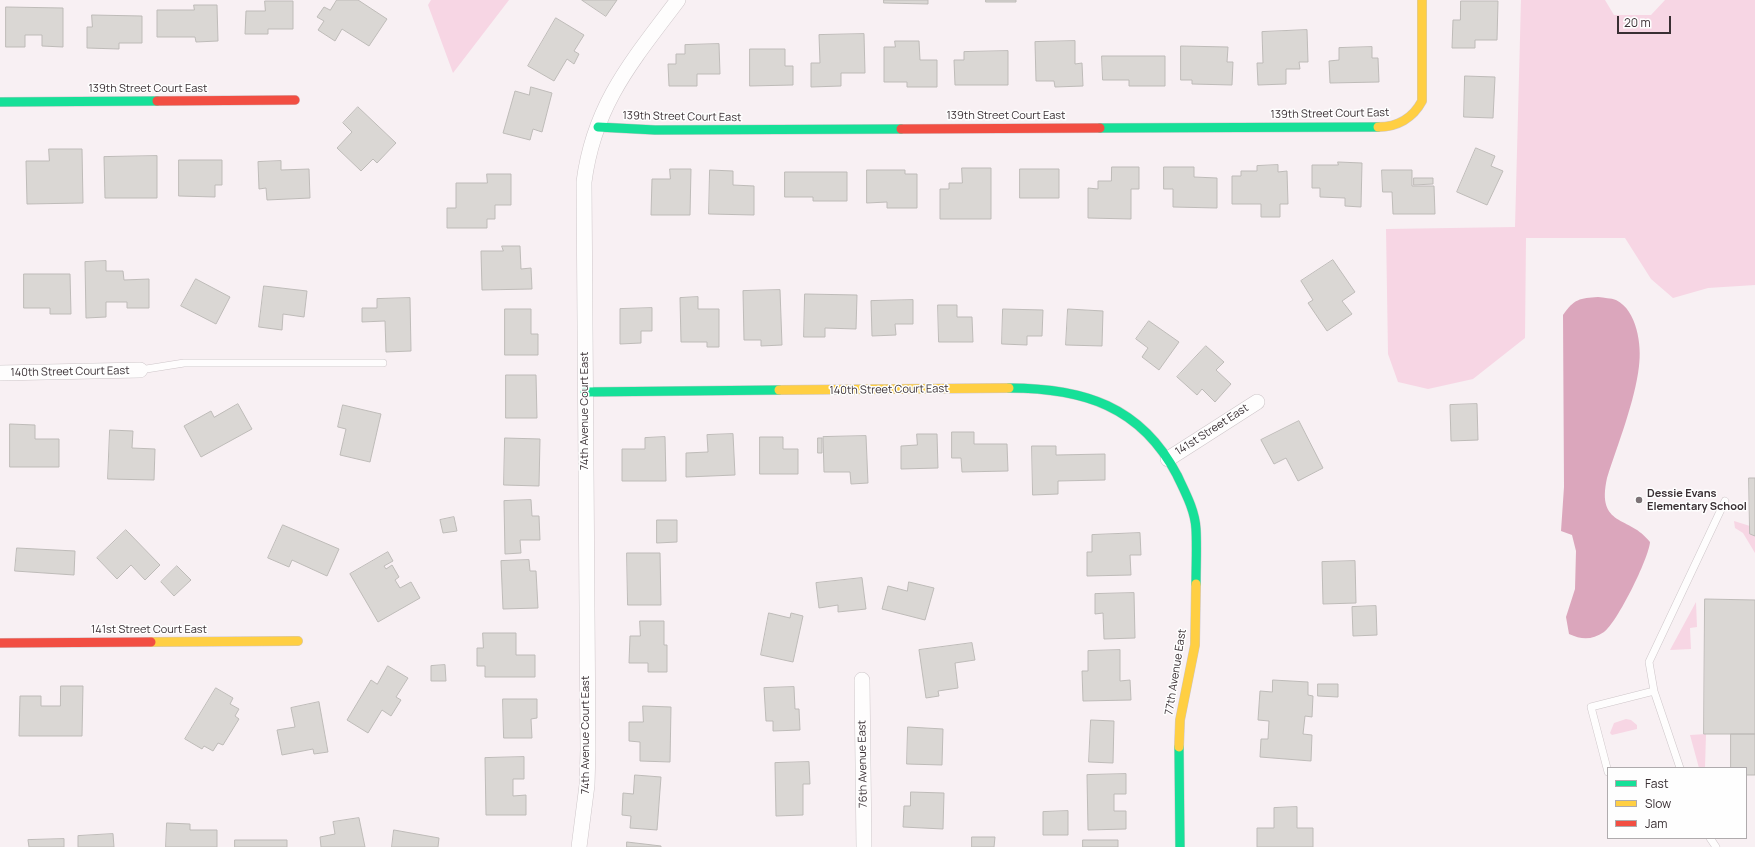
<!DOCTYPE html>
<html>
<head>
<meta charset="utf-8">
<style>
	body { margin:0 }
	#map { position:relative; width:1755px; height:847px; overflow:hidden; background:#f8f0f3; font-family:Manrope,sans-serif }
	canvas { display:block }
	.legend { position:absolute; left:1607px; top:767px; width:140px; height:72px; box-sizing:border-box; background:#fefefe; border:1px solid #afabad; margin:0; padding:5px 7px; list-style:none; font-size:12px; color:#392f33 }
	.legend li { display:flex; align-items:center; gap:8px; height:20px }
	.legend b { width:20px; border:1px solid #afabad }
	.scale { position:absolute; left:1617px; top:16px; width:54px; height:18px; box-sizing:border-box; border:2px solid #392f33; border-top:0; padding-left:5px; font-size:12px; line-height:14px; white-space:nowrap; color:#392f33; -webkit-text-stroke:3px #fefefe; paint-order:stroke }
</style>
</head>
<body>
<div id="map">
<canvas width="1755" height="847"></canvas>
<ul class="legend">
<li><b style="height:5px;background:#16e098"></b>Fast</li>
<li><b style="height:5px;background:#ffcf43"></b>Slow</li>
<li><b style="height:5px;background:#f24e42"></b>Jam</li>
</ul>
<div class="scale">20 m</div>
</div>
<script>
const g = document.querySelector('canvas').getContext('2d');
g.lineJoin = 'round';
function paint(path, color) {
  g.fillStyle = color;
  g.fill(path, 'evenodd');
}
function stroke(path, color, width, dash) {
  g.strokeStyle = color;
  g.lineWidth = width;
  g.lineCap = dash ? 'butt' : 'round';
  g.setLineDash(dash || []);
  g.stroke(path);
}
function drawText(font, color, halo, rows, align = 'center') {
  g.font = font + ' Manrope,sans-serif';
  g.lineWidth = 3;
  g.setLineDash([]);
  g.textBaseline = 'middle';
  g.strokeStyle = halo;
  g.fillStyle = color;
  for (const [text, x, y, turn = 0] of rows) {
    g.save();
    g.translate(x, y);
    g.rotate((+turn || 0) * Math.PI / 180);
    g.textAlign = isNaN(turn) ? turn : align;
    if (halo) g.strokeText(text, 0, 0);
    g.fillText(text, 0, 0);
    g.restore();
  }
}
paint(new Path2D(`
	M431,0H509L453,73L428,5Z
	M1521,0H1605L1614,15H1651L1665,0H1755V285L1708,288L1673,298L1651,279L1625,238H1526L1525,338L1473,379L1428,389L1398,382L1388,354L1386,229L1515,227Z
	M1734,521L1750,526V534L1755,536V553L1743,533L1735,528Z
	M1696,602L1697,627L1690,628L1691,649L1670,650Z
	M1626,719L1631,720L1637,725V729L1612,735L1610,733L1614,723Z
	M1706,734L1705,768H1699L1690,735Z`), '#f7d6e4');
paint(new Path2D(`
	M1598,297C1604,298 1611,298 1616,300C1637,310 1642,346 1639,366C1635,401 1618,444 1607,478C1596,528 1630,515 1650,542C1649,558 1617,623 1604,632C1592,640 1582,640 1569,634L1566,617L1575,589L1576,551L1572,535L1561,531L1564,487L1563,315C1574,299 1580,298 1598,297Z`), '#dba6bc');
const building = new Path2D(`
	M337,0H358L387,19L369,46L342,29L335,41L318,30L324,21L317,17L324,7L330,10Z
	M582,0H617L606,16Z
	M884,0H928V4L884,3Z
	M986,0H1016V2H986Z
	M265,1H293V29H268V34H245L246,11H265Z
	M1461,1H1498L1497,40H1475V48H1452L1453,20H1460Z
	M194,5H217L218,41L196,42L195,37H157V10H194Z
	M6,7L63,8V47L42,46V35H25V47H6Z
	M92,15L142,16V43H119V49L87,48V27H92Z
	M556,18L584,35L574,51L579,54L574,64L567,59L554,81L528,66Z
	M1307,30L1308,62H1299L1300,69H1286V84L1258,85L1257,63H1263L1262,32Z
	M864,34L865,73H841V86L811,87V63H820L819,35Z
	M895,41H919L920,60H937V87H907V82H884V47H895Z
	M1075,41V64L1082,63L1083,86L1055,87L1054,81H1036L1035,42Z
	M719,44L720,74H697V86H669L668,64H676V54H685V45Z
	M1181,46L1228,47L1227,62H1233L1232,85L1192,84V80H1181Z
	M1372,47V58H1378L1379,82L1330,83L1329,61L1339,60V48Z
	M750,49H785V66H793V85L750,86Z
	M1008,51V85H955L954,60H964V52Z
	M1102,56H1165V86H1129V80H1103Z
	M1465,76L1495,77L1493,118L1464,117Z
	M531,87L552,93L542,132L533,129L530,140L503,133L515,91L529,95Z
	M358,107L396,143L377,163L373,159L361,171L337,148L352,132L343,123Z
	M1476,148L1495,156L1491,166L1503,171L1487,205L1457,192Z
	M49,149H82L83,203L27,204L26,161H49Z
	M157,156V198H105L104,157Z
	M179,160H222V185H215V197L179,196Z
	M281,161V170L309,169L310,198L267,200L266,188L259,189L258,162Z
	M1338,162L1362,163L1361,207L1345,206V198L1320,197V188H1312V165H1338Z
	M1278,165V172L1287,171L1288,204H1280V217H1261V204H1232V176H1241V171H1257V166Z
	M1112,167H1139V189H1131V219L1088,218V188L1098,189V181H1111Z
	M1164,167H1194V177L1217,178V208L1173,207V189H1164Z
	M962,168H991V219H940V189H949V183H962Z
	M670,169H691L690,215H651L652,179H670Z
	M1020,169H1059V198H1020Z
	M710,170L733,171V185L754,186V215L709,214Z
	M867,170H905V174H917V208H887V202L867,203Z
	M1382,170H1412V186H1434L1435,214H1393L1392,192H1383Z
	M785,172H847V201H813V197H785Z
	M487,174H511V205H495V219H487V228H447V208H456V183H487Z
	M1414,178H1433V184L1414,185Z
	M502,246H520L521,269L531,268L532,289L482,290L481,251H503Z
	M1333,260L1355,292L1342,301L1352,314L1327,331L1308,303L1313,300L1301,281Z
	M106,261V271H123L124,280L149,279V308H127V302H106V317L86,318L85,262Z
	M24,274H70L71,314H50V308H24Z
	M196,279L230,297L216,324L181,306Z
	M264,286L307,291L304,317L283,314L282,330L259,327Z
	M780,290L782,345L761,346V340H744L743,291Z
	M805,294L857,295L856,329L825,328V337H804Z
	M698,297V309H719V347H707V342H681L680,298Z
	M410,298L411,351L386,352L385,321L362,322V308H377V299Z
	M913,300V324H895L896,335L872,336L871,301Z
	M938,305H957V317H972L973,342H939Z
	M652,308V331H641V343L620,344V309Z
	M505,309H531V334H538V355H505Z
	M1003,309L1043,310L1042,336H1027V345L1002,344Z
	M1068,309L1103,311L1102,346L1066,345Z
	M1149,321L1179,342L1159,370L1142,357L1148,348L1136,339Z
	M1206,346L1224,362L1216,370L1231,384L1215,402L1202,389L1197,395L1177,377Z
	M506,375H536L537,418H506Z
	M238,404L252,429L201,457L184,426L211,411L214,417Z
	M1477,404L1478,440L1451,441L1450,405Z
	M343,405L381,414L370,462L340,455L346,429L338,427Z
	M1299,421L1323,468L1298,481L1286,458L1274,464L1261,440Z
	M10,424L35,425V439H59V467H10Z
	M110,430L133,431L132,448L155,449L154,480L108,479Z
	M952,432H974V444H1007L1008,471L962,472L961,458H952Z
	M733,434L735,475L686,477V453L708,452L707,435Z
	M917,434H937L938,468L901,469V446L917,445Z
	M866,436L868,483L851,484L850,472H824L823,437Z
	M665,437L666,481H622V449H645V438Z
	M760,437H783V449H798V474H760Z
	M505,438L540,439L539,486L504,485Z
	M818,438H822V453H818Z
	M1032,446H1056V455L1105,454V480L1058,481V494L1033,495Z
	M1749,478H1755V536L1750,534Z
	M531,500L532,516H539L540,540H520L521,553L505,554L504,501Z
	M454,517L457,531L443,533L440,520Z
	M657,520H677V542L657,543Z
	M283,525L339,549L327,576L292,560L289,567L268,558Z
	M126,530L160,565L145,580L131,565L117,579L97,558Z
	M1140,533L1141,555H1130L1131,575L1087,576V552H1092V535Z
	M17,548L75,551L74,575L15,571Z
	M388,552L393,561L384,566L386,569L392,565L399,577L395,580L400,588L411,582L420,598L378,622L350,574Z
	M627,553H660L661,605H628Z
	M529,560L530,571H536L538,608L503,609L501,561Z
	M1355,561L1356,603L1323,604L1322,562Z
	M177,566L191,580L174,596L161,582Z
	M862,578L866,609L838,612V605L819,608L816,583Z
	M909,582L934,588L925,620L882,609L888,586L907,591Z
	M1134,593L1135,638L1104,639L1103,613L1095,614V594Z
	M1705,599L1755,600V734H1704Z
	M1376,606L1377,635L1353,636L1352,607Z
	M769,613L790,618L791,613L803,616L793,662L761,655Z
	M640,621H664V645H667V672H648V663H629L630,636H640Z
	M483,633H516V655H535V677H485V666H477V648H483Z
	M972,643L975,660L955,663L958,688L938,691L939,696L926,698L919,650Z
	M1120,650V681L1130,680L1131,700L1083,701L1082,671H1088V651Z
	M445,665L446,681H431V666Z
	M388,666L408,678L396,697L401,700L391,716L382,710L368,733L347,720L371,680L377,684Z
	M1273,680L1308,682V695L1313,696L1312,717L1305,716L1303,734L1312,735L1311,761L1260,757L1261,739H1268L1269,721L1258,720L1260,691L1272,692Z
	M1318,684H1338V697L1318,696Z
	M61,686H83L82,736H19L20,696H41V706H60Z
	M794,687L795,709H799L800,730L773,731V721H766L764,688Z
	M216,688L233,698L230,704L239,709L235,716L239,719L223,745L218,743L213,751L204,746L202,749L185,739Z
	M503,699H537V718L531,719L532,738H504Z
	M319,702L328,752L314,754L313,749L282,755L277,730L295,727L291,708Z
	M643,706L671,707L670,762L640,761V742L629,741V722H643Z
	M1091,720L1114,721L1113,763L1089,762Z
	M908,727L943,729L942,765L907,764Z
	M1731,734H1755V775H1746V768H1731Z
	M524,757V779H513V796L526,795V815H486L485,758Z
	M809,762L810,784H803V815L776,816L775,763Z
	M1126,774V794H1114V811H1126V829L1088,830L1087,775Z
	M635,775L661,777L657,830L630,828L631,816L622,815L623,793L633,794Z
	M911,792L944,793L943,829L903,827L904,806H910Z
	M1297,807V828H1313V847H1257V828H1274V808Z
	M1068,811V835H1043V812Z
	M359,818L365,847H321L320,837L335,834L333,822Z
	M167,823L190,824V830H217V847H166Z
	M394,830L439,838L438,847H392Z
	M113,834L114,847H78V836Z
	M972,837H995L994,847H972Z
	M64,839V847H29L28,840Z
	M235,840H287V847H235Z
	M1083,840H1118V847H1083Z
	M627,842L661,846V847H627Z`);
paint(building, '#dad7d4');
stroke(building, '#bebbb8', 1);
const lane = new Path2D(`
	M140,370L184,363H383
	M1680,768L1654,691L1649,662L1725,501
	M1608,772L1591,707L1654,691
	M1710,838L1716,847`);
const street = new Path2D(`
	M0,373L140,370
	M1168,459L1257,402
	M862,680L864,847
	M579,847L587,785L588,750L584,182C594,104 633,60 678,0`);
const fast = new Path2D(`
	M0,102L157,101
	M598,127L655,130L901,129
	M1100,128L1378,127
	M1009,388C1083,388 1141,406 1177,475C1185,492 1195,510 1196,529C1197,547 1196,566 1196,584
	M585,392L779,390
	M1179,747L1180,847`);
const slow = new Path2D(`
	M1378,127C1397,127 1413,118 1422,101V0
	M779,390L1009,388
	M151,642L298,641
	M1179,747L1180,720L1195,645L1196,584`);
const jam = new Path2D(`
	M157,101L295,100
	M901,129L1100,128
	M0,643L151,642`);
stroke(lane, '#cec6c9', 8);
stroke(street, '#cec6c9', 16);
stroke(fast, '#cec6c9', 10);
stroke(slow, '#cec6c9', 10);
stroke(jam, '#cec6c9', 10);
stroke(lane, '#fefdfd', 7);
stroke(street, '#fefdfd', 15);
stroke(fast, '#16e098', 9);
stroke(slow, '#ffcf43', 9);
stroke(jam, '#f24e42', 9);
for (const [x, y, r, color] of [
	[1639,500,4,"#7c7376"]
]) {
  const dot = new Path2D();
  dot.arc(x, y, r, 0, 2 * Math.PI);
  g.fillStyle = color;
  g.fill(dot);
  stroke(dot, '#fefefe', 1.5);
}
drawText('11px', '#392f33', '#fefefe', [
	["139th Street Court East",148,89],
	["139th Street Court East",1330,114,-1],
	["139th Street Court East",1006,116],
	["139th Street Court East",682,117,1],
	["140th Street Court East",70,372,-1],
	["140th Street Court East",889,390,-1],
	["74th Avenue Court East",585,411,-90],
	["141st Street East",1212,430,-33],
	["141st Street Court East",149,630],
	["77th Avenue East",1176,672,-81],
	["74th Avenue Court East",586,735,-90],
	["76th Avenue East",863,764,-91]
]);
drawText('bold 11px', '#392f33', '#fefefe', [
	["Dessie Evans",1647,494],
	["Elementary School",1647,507]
], 'left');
</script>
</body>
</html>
